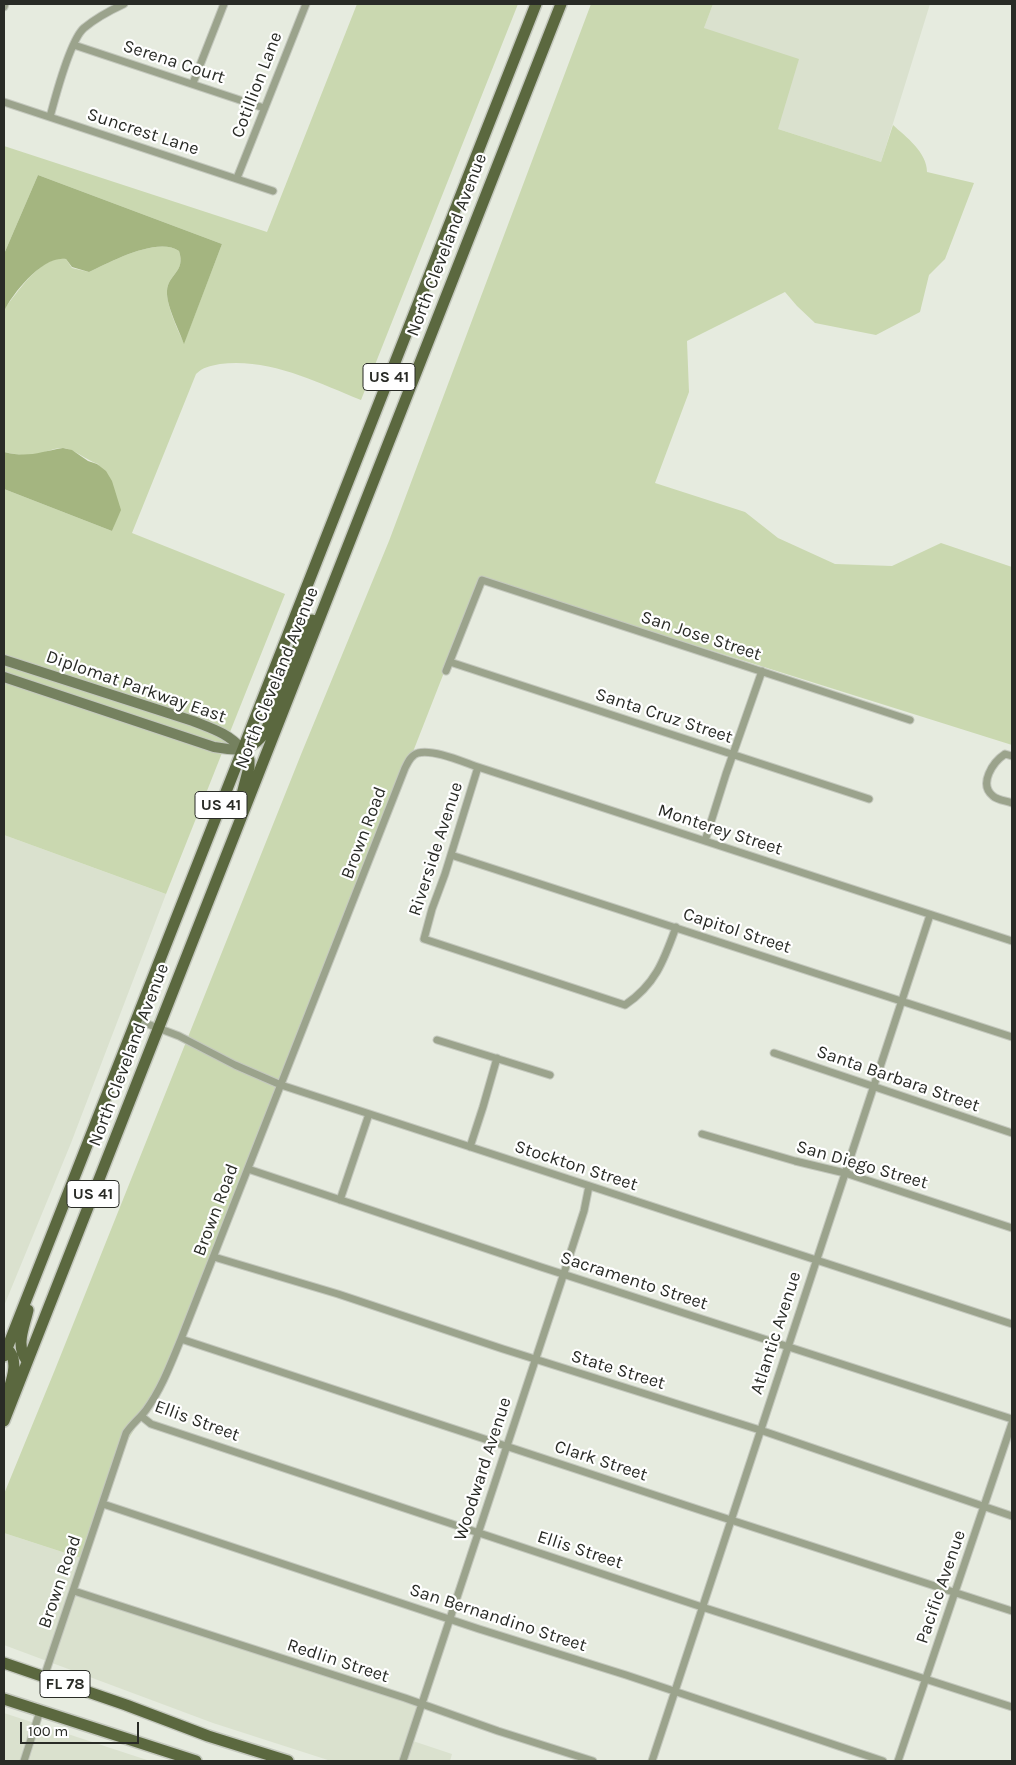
<!DOCTYPE html>
<html>
<head>
<meta charset="utf-8">
<style>
	body { margin:0 }
	#map { position:relative; width:1016px; height:1765px; overflow:hidden; background:#e6ebdf; font-family:Karla,sans-serif }
	canvas { display:block }
	.frame { position:absolute; inset:0; border:5px solid #292b26; pointer-events:none }
	.scale { position:absolute; left:20px; top:1722px; width:119px; height:22px; box-sizing:border-box; border:2px solid #292b26; border-top:0; padding-left:6px; font-size:15px; line-height:18px; white-space:nowrap; color:#292b26; -webkit-text-stroke:4px #fff; paint-order:stroke }
</style>
</head>
<body>
<div id="map">
<canvas width="1016" height="1765"></canvas>
<div class="frame"></div>
<div class="scale">100 m</div>
</div>
<script>
const g = document.querySelector('canvas').getContext('2d');
g.lineJoin = 'round';
function paint(path, color) {
  g.fillStyle = color;
  g.fill(path, 'evenodd');
}
function stroke(path, color, width, dash) {
  g.strokeStyle = color;
  g.lineWidth = width;
  g.lineCap = dash ? 'butt' : 'round';
  g.setLineDash(dash || []);
  g.stroke(path);
}
function drawText(font, color, halo, rows, align = 'center') {
  g.font = font + ' Karla,sans-serif';
  g.lineWidth = 4.5;
  g.setLineDash([]);
  g.textBaseline = 'middle';
  g.strokeStyle = halo;
  g.fillStyle = color;
  for (const [text, x, y, turn = 0] of rows) {
    g.save();
    g.translate(x, y);
    g.rotate((+turn || 0) * Math.PI / 180);
    g.textAlign = isNaN(turn) ? turn : align;
    if (halo) g.strokeText(text, 0, 0);
    g.fillText(text, 0, 0);
    g.restore();
  }
}
paint(new Path2D(`
	M713,4H930L881,162L778,129L704,28Z
	M4,835L166,894L71,1143L4,1306Z
	M4,1533L87,1560L78,1589L426,1704L413,1741L452,1754L450,1761H331L213,1723L4,1645Z
	M4,1713L150,1761H4Z`), '#dae1ce');
paint(new Path2D(`
	M357,4H518L361,400C316,382 270,358 220,364C210,366 203,367 196,374L132,533L285,594L230,732L194,717L4,655V489L112,531L120,510L98,464C86,460 73,448 62,448C53,448 44,453 35,455C24,456 14,454 4,452V311L5,308C18,292 42,254 66,259L72,268L89,272C110,262 158,236 179,251C186,272 168,274 167,291C166,304 178,331 184,343L222,244L38,175L4,254V146L267,232Z
	M591,4H713L704,28L799,59L778,129L881,162L893,125C906,137 927,152 927,172L974,183L945,259L929,275L920,312L876,335L815,323L797,306L785,292L687,341L689,392L655,483L745,512L778,538L835,564L892,566L941,543L1012,567V745L481,578L171,1370L124,1446L87,1560L4,1533V1494L54,1372L302,752L389,541Z
	M4,664L191,725L227,741L225,744L215,742L4,672Z
	M4,682L222,753L166,894L4,835Z`), '#cad8b0');
paint(new Path2D(`
	M38,175L222,244L184,344C179,330 166,305 167,291C168,274 186,272 179,251C158,236 110,262 89,272L72,267L66,259C43,255 13,293 4,311V254Z
	M63,448L72,450L88,461L97,464L106,471L112,481L121,510L112,531L4,489V452C29,458 39,452 63,448Z`), '#a4b580');
const minor = new Path2D(`
	M4,7L5,4
	M74,45L264,108
	M193,83L224,4
	M4,102L273,191
	M50,117C55,98 70,40 84,28C96,18 111,10 124,4
	M237,178L306,4
	M450,662L869,799
	M446,671L482,580L910,720
	M1012,756L1005,754C993,762 978,784 993,796C997,800 1007,801 1012,803
	M478,767L445,874L432,909L424,939L625,1005C656,984 664,960 676,927
	M705,841L726,774L762,671
	M451,855L1012,1037
	M137,1020L179,1036L235,1065L281,1085L1012,1324
	M437,1040L550,1075
	M774,1053L1012,1133
	M702,1134L795,1161L845,1173L1012,1228
	M470,1147L483,1107L497,1058
	M248,1169L541,1267L1012,1419
	M340,1200L369,1114
	M214,1257L338,1294L503,1349L760,1430L1012,1516
	M181,1339L703,1511L1012,1611
	M141,1416L151,1424L702,1607L1012,1707
	M103,1504L479,1629L626,1675L883,1761
	M74,1591L405,1698L498,1731L593,1761
	M44,1677L126,1433C132,1424 140,1418 146,1410C162,1388 171,1363 181,1339L405,768C408,762 411,755 418,753C434,749 463,762 478,767L1012,941
	M24,1761L40,1711
	M403,1761L564,1273L584,1211L589,1186
	M652,1761L930,915
	M898,1761L1012,1423`);
const secondary = new Path2D(`
	M4,660L193,721C213,729 228,733 243,750
	M4,677L214,747L228,749L243,750`);
const primary = new Path2D(`
	M243,750C254,744 261,740 267,728L299,645L312,620
	M240,802L249,767V760L243,750
	M4,1356L536,4
	M27,1361C15,1345 24,1328 28,1310
	M6,1399C10,1384 21,1361 7,1349
	M4,1421L561,4
	M4,1663L126,1705L208,1736L288,1761
	M4,1699L196,1761`);
stroke(minor, '#c4c8be', 9);
stroke(secondary, '#c4c8be', 12);
stroke(primary, '#c4c8be', 14);
stroke(minor, '#9ba38c', 7);
stroke(secondary, '#75815f', 10);
stroke(primary, '#5b683f', 11);
for (const [x, y, w] of [
	[389,377,52],
	[221,805,52],
	[93,1194,52],
	[65,1684,50]
]) {
  const box = new Path2D();
  box.roundRect(x - w / 2, y - 13.5, w, 27, 4);
  g.fillStyle = '#fff';
  g.fill(box);
  stroke(box, '#292b26', 1);
}
drawText('bold 16px', '#292b26', null, [
	["US 41",389,377],
	["US 41",221,805],
	["US 41",93,1194],
	["FL 78",65,1684]
]);
drawText('18px', '#292b26', '#fff', [
	["Serena Court",174,62,18],
	["Cotillion Lane",257,85,-69],
	["Suncrest Lane",143,132,18],
	["North Cleveland Avenue",447,245,-69],
	["San Jose Street",701,636,18],
	["North Cleveland Avenue",277,678,-68],
	["Diplomat Parkway East",136,687,19],
	["Santa Cruz Street",664,716,18],
	["Monterey Street",720,830,18],
	["Brown Road",364,833,-69],
	["Riverside Avenue",436,849,-72],
	["Capitol Street",737,931,18],
	["North Cleveland Avenue",129,1055,-69],
	["Santa Barbara Street",898,1079,19],
	["San Diego Street",862,1165,16],
	["Stockton Street",576,1166,18],
	["Brown Road",216,1210,-69],
	["Sacramento Street",634,1281,18],
	["Atlantic Avenue",776,1333,-72],
	["State Street",618,1370,17],
	["Ellis Street",197,1421,20],
	["Clark Street",601,1461,18],
	["Woodward Avenue",483,1469,-72],
	["Ellis Street",580,1550,18],
	["Brown Road",60,1582,-71],
	["Pacific Avenue",941,1587,-71],
	["San Bernandino Street",498,1618,18],
	["Redlin Street",338,1661,18]
]);
</script>
</body>
</html>
